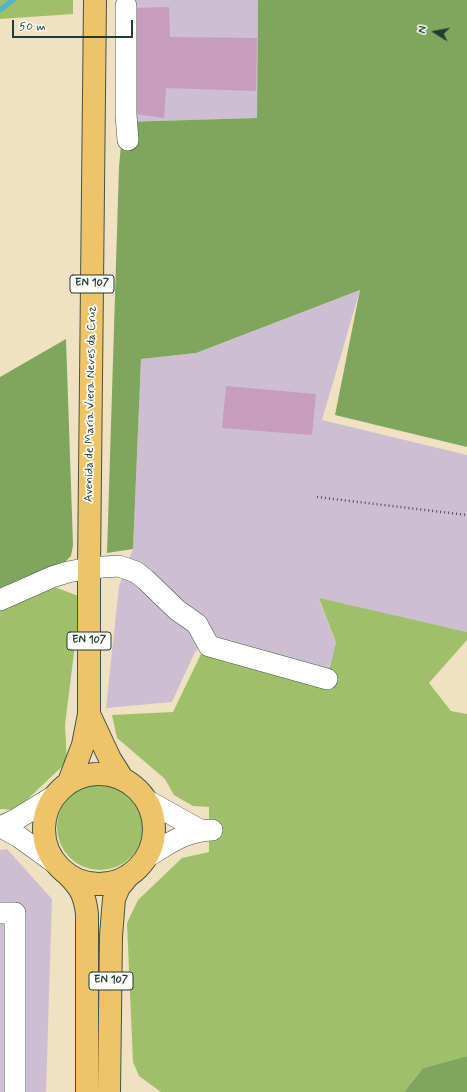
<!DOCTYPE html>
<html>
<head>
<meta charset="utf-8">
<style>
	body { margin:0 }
	#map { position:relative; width:467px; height:1092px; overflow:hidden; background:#f0e1c3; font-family:Mynerve,sans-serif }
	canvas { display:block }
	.north { position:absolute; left:415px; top:12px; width:40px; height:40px; -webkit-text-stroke:3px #fdfcf7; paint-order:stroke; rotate:281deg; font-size:11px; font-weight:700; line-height:16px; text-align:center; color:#1f3d34 }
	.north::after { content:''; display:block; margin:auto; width:14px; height:18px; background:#1f3d34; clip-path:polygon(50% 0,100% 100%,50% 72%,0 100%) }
	.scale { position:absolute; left:12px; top:20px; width:121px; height:18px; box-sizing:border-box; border:2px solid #1f3d34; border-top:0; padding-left:5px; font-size:12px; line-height:14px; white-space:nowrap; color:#1f3d34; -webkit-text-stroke:3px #fdfcf7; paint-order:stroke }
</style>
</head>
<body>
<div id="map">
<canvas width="467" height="1092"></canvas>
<div class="north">N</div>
<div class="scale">50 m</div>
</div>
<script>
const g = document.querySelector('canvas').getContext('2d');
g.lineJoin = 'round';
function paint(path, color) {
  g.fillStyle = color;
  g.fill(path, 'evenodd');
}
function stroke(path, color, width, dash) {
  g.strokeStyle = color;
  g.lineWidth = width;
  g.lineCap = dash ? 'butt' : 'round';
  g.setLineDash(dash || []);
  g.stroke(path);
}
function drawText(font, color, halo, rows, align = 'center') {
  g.font = font + ' Mynerve,sans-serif';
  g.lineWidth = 3.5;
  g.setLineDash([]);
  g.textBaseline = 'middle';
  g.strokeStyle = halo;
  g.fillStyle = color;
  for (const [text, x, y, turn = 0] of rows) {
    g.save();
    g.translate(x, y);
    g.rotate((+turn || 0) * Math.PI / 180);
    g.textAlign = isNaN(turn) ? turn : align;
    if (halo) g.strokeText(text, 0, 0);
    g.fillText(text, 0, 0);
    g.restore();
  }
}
paint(new Path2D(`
	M127,0H258L257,118L123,122Z
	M360,290L322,420L467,455V632L319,599L339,652L328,675L207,634L194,654L172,702L106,708L119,586L133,549L141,359L196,353Z
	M7,849L52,899L46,1092H0V850Z`), '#cebed2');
paint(new Path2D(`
	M0,0H73V14L0,19Z
	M52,586L81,597L65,725L67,762L16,810L0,809V610Z
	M319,598L467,632V640L429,683L451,711L467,714V1056L423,1068L404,1092H161L139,1076L133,1062L127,923L138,900L182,858L209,852V807L193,806L174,795L165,779L117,738L112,715L173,712L202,652L328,675L336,643Z
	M57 827a43 43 0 1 1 86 0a43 43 0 1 1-86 0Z`), '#9fc069');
paint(new Path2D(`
	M258,0H467V447L335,415L360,290L196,353L141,359L133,549L107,553L119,167L123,122L257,118Z
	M66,339L73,545L71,556L63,564L0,590V377Z
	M467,1056V1092H404L423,1068Z`), '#7fa65d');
stroke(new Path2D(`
	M0,10L13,0`), '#4eb6cc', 5);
paint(new Path2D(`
	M169,7L170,37L257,38L256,91L166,88L164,118L135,114L132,8Z
	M226,386L316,394L312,435L222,428Z`), '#c79dbd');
const minor = new Path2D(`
	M126,6V115L128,140
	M0,600L52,577L68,572L89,568L119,566L136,572L146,580L177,610L197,624L209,646L327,679
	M148,801L200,830
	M0,827L15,820L56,795
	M1,827L19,837L55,863
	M147,857C170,843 185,831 212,830
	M0,913H15V1092`);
const major = new Path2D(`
	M89,714L110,759L122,778
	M44 829a55 55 0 1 1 110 0a55 55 0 1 1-110 0Z
	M69,782L83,745L89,714V568L95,0
	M68,875C81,888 85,896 87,914V1092
	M109,1092L111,936L114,899L119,887L129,875`);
stroke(minor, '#3e5649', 22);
stroke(major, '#3e5649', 24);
stroke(new Path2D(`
	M317,497L467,515`), '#3e5649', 2.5, [1, 3]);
stroke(minor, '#fff', 21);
stroke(major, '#efc469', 22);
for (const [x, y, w] of [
	[92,284,44],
	[89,641,44],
	[111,981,44]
]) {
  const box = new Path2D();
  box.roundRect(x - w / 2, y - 9, w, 18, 3);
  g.fillStyle = '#fdfcf7';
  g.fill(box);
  stroke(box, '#1f3d34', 1);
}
drawText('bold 11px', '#1f3d34', null, [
	["EN 107",92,284],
	["EN 107",89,641],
	["EN 107",111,981]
]);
drawText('12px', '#1f3d34', '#fdfcf7', [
	["Avenida de Maria Viera Neves da Cruz",91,404,-89]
]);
</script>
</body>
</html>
